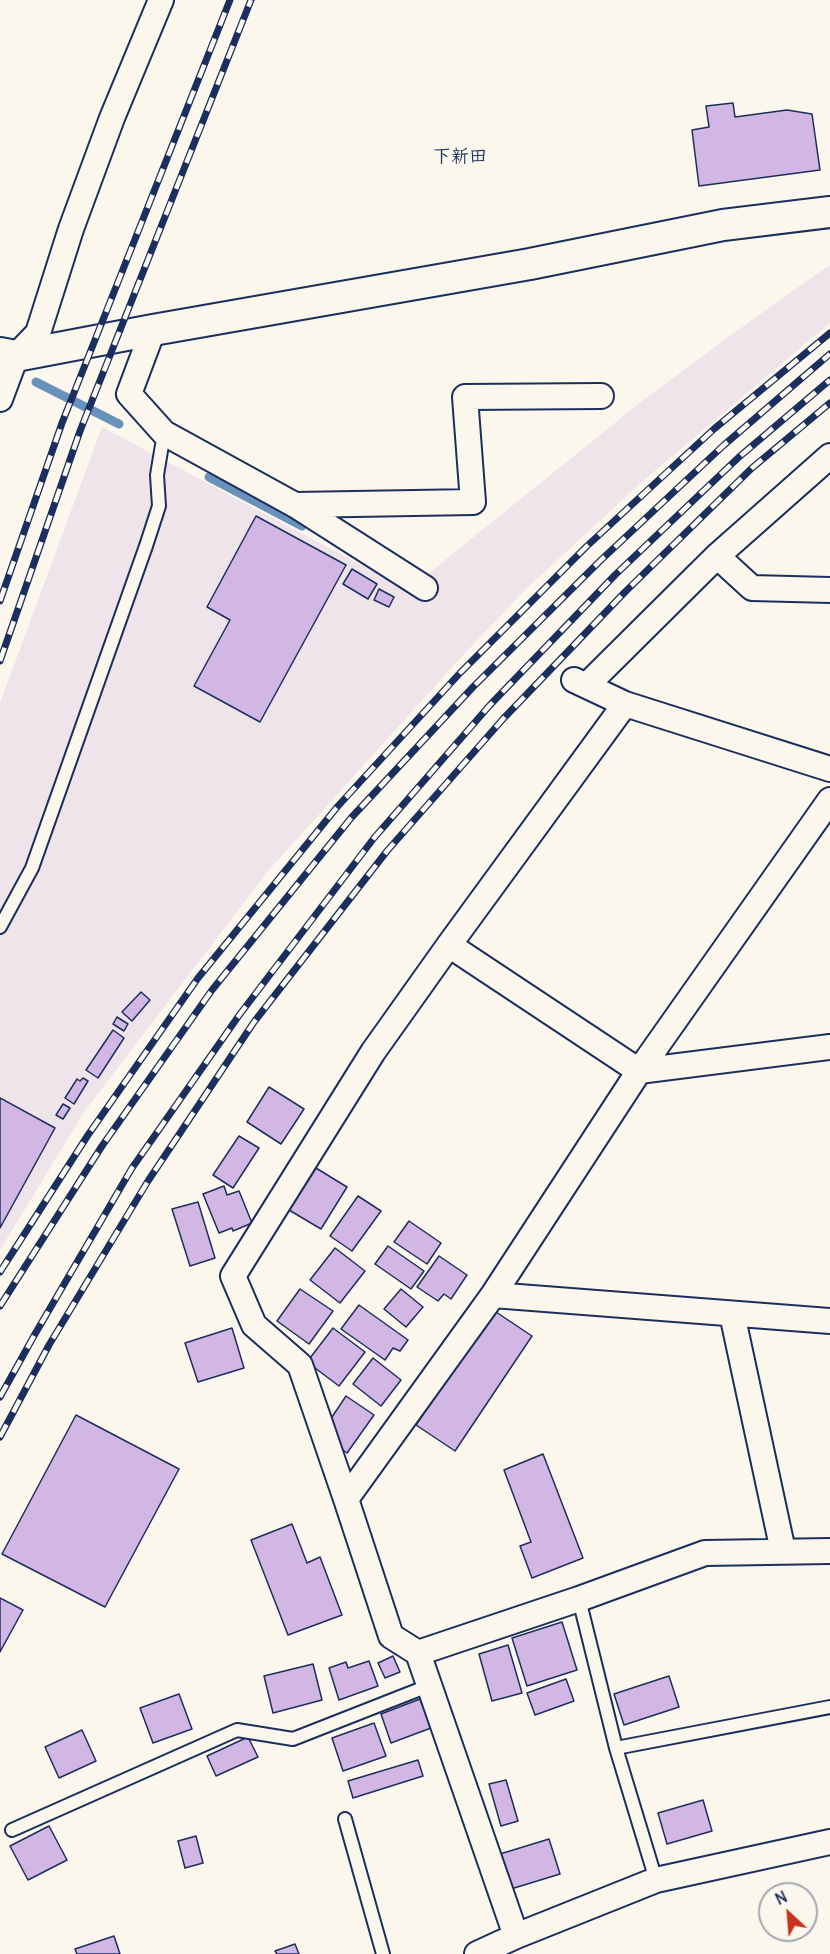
<!DOCTYPE html>
<html>
<head>
<meta charset="utf-8">
<style>
	body { margin:0 }
	#map { position:relative; width:830px; height:1954px; overflow:hidden; background:#fbf7ec; font-family:Delius,sans-serif }
	canvas { display:block }
	.north { position:absolute; left:758px; top:1882px; width:60px; height:60px; box-sizing:border-box; background:#fbf7ec; border:2px solid #a1a7b3; border-radius:50%; rotate:334deg; font-size:16px; font-weight:700; line-height:24px; text-align:center; color:#1b2f5e }
	.north::after { content:''; display:block; margin:auto; width:21px; height:27px; background:#c8321e; clip-path:polygon(50% 0,100% 100%,50% 72%,0 100%) }
</style>
</head>
<body>
<div id="map">
<canvas width="830" height="1954"></canvas>
<div class="north">N</div>
</div>
<script>
const g = document.querySelector('canvas').getContext('2d');
g.lineJoin = 'round';
function paint(path, color) {
  g.fillStyle = color;
  g.fill(path, 'evenodd');
}
function stroke(path, color, width, dash) {
  g.strokeStyle = color;
  g.lineWidth = width;
  g.lineCap = dash ? 'butt' : 'round';
  g.setLineDash(dash || []);
  g.stroke(path);
}
function drawText(font, color, halo, rows, align = 'center') {
  g.font = font + ' Delius,"Klee One",sans-serif';
  g.lineWidth = 5;
  g.setLineDash([]);
  g.textBaseline = 'middle';
  g.strokeStyle = halo;
  g.fillStyle = color;
  for (const [text, x, y, turn = 0] of rows) {
    g.save();
    g.translate(x, y);
    g.rotate((+turn || 0) * Math.PI / 180);
    g.textAlign = isNaN(turn) ? turn : align;
    if (halo) g.strokeText(text, 0, 0);
    g.fillText(text, 0, 0);
    g.restore();
  }
}
paint(new Path2D(`
	M830,265V323L644,480L528,587L464,654L268,871L84,1112L0,1250V703L102,427L408,590L647,397L778,301Z`), '#efe4e9');
stroke(new Path2D(`
	M36,382L119,424
	M209,477L302,526`), '#6892bc', 9);
const building = new Path2D(`
	M733,103L735,117L787,110L812,114L820,170L699,186L692,130L709,127L706,106Z
	M256,516L346,565L260,722L194,686L230,620L207,607Z
	M352,569L377,584L368,599L343,584Z
	M379,589L394,597L389,607L374,600Z
	M141,992L150,1000L132,1021L122,1012Z
	M117,1017L128,1024L124,1031L113,1024Z
	M113,1030L124,1038L98,1078L86,1070Z
	M83,1078L88,1081L74,1104L65,1098L77,1079L80,1081Z
	M269,1087L304,1109L281,1144L247,1122Z
	M0,1098L55,1128L0,1228Z
	M63,1104L70,1108L63,1119L56,1115Z
	M239,1136L259,1148L233,1188L213,1175Z
	M316,1168L347,1187L321,1229L289,1210Z
	M224,1186L227,1195L239,1191L252,1223L233,1231L232,1228L219,1233L203,1194Z
	M358,1196L381,1211L352,1251L330,1236Z
	M198,1202L215,1258L190,1266L172,1209Z
	M409,1221L441,1243L427,1264L394,1242Z
	M388,1246L424,1271L411,1289L375,1264Z
	M335,1248L365,1271L340,1303L310,1280Z
	M439,1256L467,1275L451,1299L444,1294L438,1301L417,1287Z
	M300,1289L333,1311L309,1344L277,1321Z
	M401,1289L423,1307L406,1327L384,1309Z
	M359,1305L408,1340L400,1351L393,1348L385,1360L341,1329Z
	M493,1310L532,1336L455,1451L416,1425Z
	M232,1328L244,1368L198,1382L185,1343Z
	M333,1328L365,1352L339,1386L307,1362Z
	M373,1358L401,1380L381,1406L353,1384Z
	M346,1396L374,1415L347,1453L337,1446L332,1417Z
	M76,1415L179,1469L105,1607L2,1554Z
	M543,1454L583,1558L532,1578L520,1546L531,1542L504,1470Z
	M292,1524L307,1563L320,1557L342,1615L288,1635L251,1540Z
	M0,1598L23,1610L0,1652Z
	M562,1622L577,1670L527,1686L512,1638Z
	M508,1645L522,1693L492,1701L479,1654Z
	M393,1656L400,1672L385,1678L378,1663Z
	M369,1661L378,1686L339,1700L329,1668L346,1662L348,1668Z
	M313,1664L322,1700L273,1713L264,1676Z
	M669,1676L679,1707L624,1725L614,1694Z
	M566,1679L574,1701L535,1715L527,1693Z
	M179,1694L192,1729L153,1743L140,1708Z
	M420,1699L431,1728L391,1743L381,1714Z
	M374,1723L386,1756L343,1771L332,1738Z
	M82,1730L96,1761L59,1778L45,1747Z
	M248,1737L258,1757L216,1776L207,1756Z
	M418,1760L423,1776L353,1798L348,1781Z
	M506,1780L518,1821L501,1826L489,1784Z
	M703,1800L712,1831L667,1844L658,1813Z
	M49,1826L67,1860L28,1880L10,1846Z
	M196,1836L203,1863L185,1868L178,1841Z
	M549,1839L560,1874L511,1889L500,1854Z
	M114,1936L120,1954H77L75,1949Z
	M295,1944L299,1954H277L275,1951Z`);
paint(building, '#d2b6e3');
stroke(building, '#1b2f5e', 1.5);
const service = new Path2D(`
	M0,927L32,868L146,546L159,506L157,475L164,433
	M579,1599L616,1748L656,1880
	M616,1748L830,1707
	M345,1819L383,1954
	M12,1830L237,1730L293,1739L428,1686`);
const minor = new Path2D(`
	M153,330L129,394L164,433L295,505L425,588
	M0,399L16,356L38,333L71,229L112,118L161,0
	M295,505L473,502L465,397L601,396
	M717,556L752,588L830,590
	M574,680L625,704L830,769
	M587,685L717,556L830,456
	M830,800L639,1071L493,1295L830,1321
	M449,945L639,1071L830,1047
	M732,1314L783,1551
	M346,1499L300,1365L254,1325L233,1276L373,1052L449,945L625,704
	M418,1653L391,1636L346,1499L493,1295
	M516,1936L418,1653L579,1599L705,1553L830,1551
	M477,1954L516,1936L656,1880L830,1842`);
const tertiary = new Path2D(`
	M0,353L16,356L153,330L530,264L723,225L830,212`);
stroke(service, '#1b2f5e', 16);
stroke(minor, '#1b2f5e', 28);
stroke(tertiary, '#1b2f5e', 34);
stroke(service, '#fbf7ec', 12);
stroke(minor, '#fbf7ec', 24);
stroke(tertiary, '#fbf7ec', 30);
const rail = new Path2D(`
	M0,601L62,423L230,0
	M0,661L80,431L251,0
	M0,1272L88,1135L198,978L338,806L460,673L587,546L714,429L830,333
	M0,1306L102,1146L212,990L351,818L473,687L601,560L724,445L830,354
	M0,1397L35,1334L132,1168L240,1014L374,838L490,705L615,575L739,457L830,380
	M0,1437L49,1345L148,1181L254,1022L387,851L503,719L625,592L752,468L830,403`);
stroke(rail, '#1b2f5e', 7);
stroke(rail, '#fbf7ec', 4.5, [14]);
drawText('bold 18px', '#1b2f5e', '#fbf7ec', [
	["下新田",460,157]
]);
</script>
</body>
</html>
